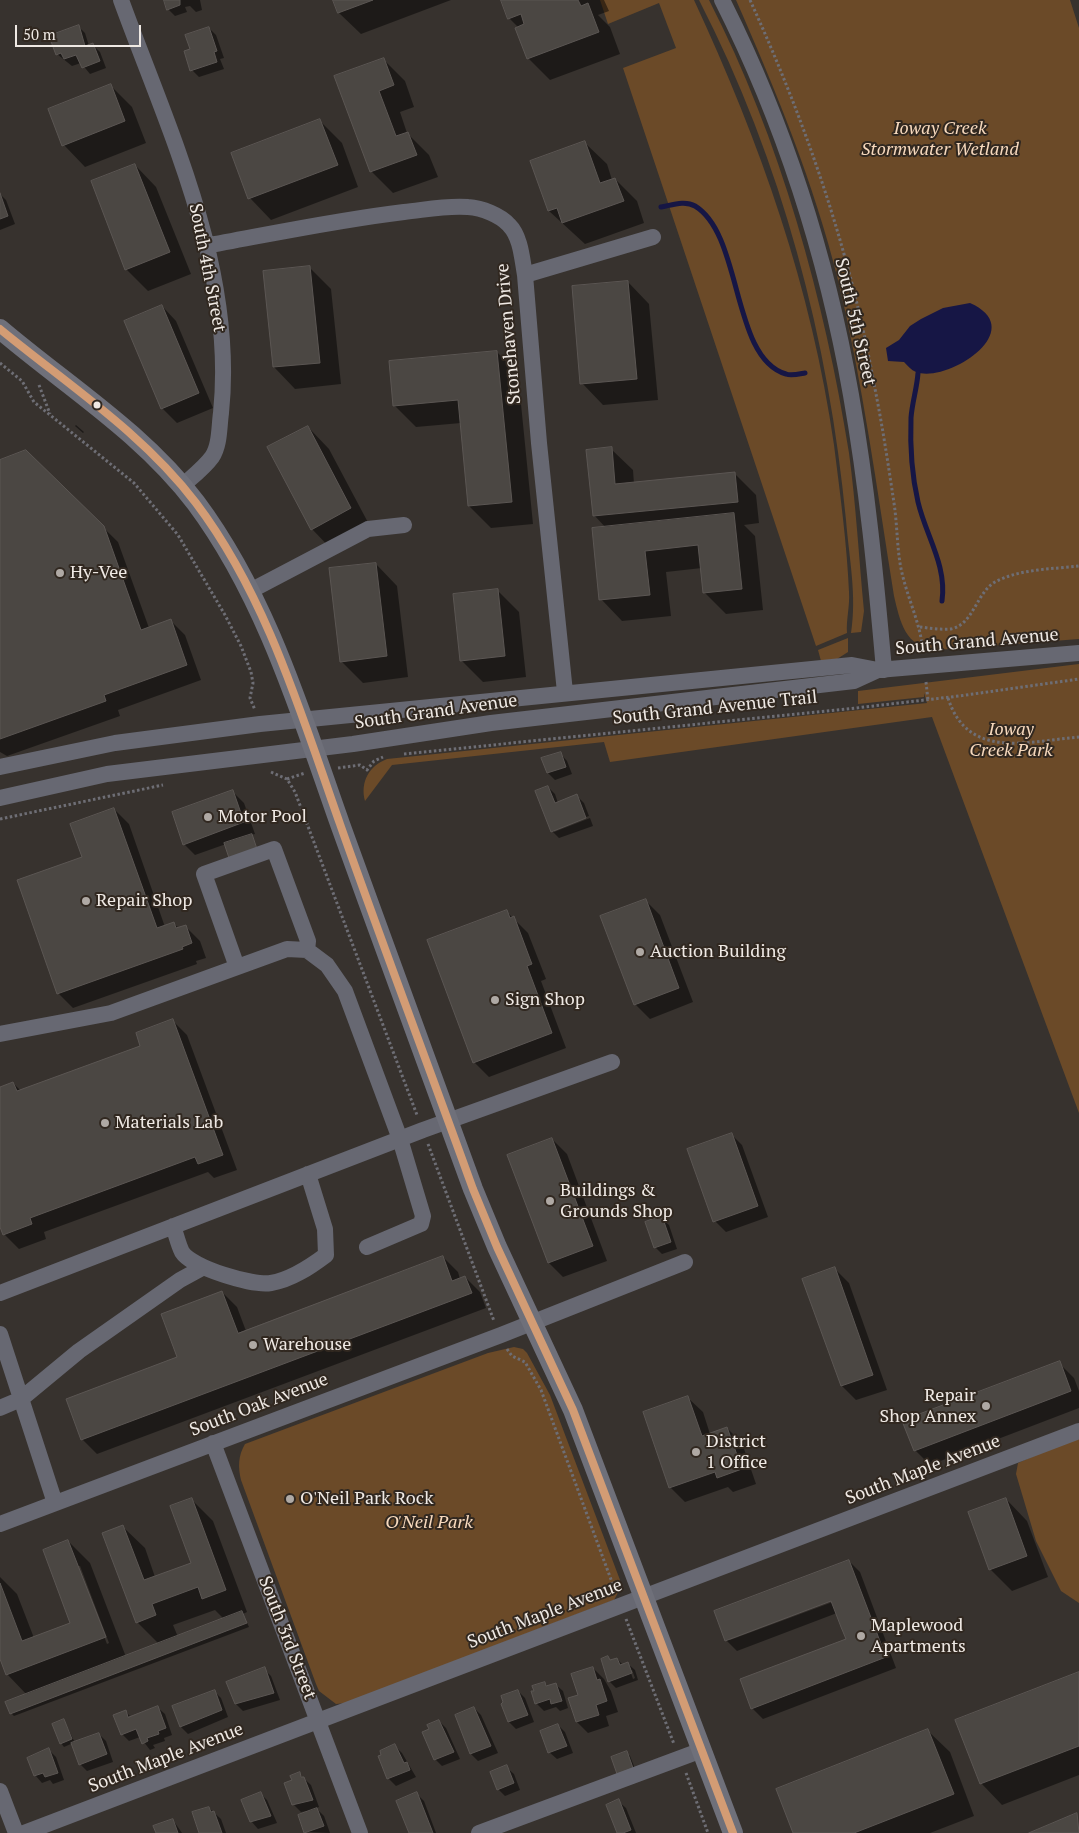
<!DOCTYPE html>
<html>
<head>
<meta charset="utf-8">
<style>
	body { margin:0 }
	#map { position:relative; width:1079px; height:1833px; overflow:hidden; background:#37322e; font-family:"PT Serif",serif }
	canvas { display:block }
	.scale { position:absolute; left:15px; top:25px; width:126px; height:22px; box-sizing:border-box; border:2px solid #efe9e4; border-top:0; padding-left:6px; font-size:15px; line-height:18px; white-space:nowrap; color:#efe9e4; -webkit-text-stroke:4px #312820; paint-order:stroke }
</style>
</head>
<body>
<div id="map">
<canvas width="1079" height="1833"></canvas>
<div class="scale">50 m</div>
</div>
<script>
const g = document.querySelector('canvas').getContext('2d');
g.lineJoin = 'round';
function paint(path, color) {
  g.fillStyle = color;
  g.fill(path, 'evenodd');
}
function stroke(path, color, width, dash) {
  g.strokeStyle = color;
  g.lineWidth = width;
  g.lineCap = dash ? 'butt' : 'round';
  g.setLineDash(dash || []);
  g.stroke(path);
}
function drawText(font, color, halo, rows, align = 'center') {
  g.font = font + ' "PT Serif",serif';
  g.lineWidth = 4;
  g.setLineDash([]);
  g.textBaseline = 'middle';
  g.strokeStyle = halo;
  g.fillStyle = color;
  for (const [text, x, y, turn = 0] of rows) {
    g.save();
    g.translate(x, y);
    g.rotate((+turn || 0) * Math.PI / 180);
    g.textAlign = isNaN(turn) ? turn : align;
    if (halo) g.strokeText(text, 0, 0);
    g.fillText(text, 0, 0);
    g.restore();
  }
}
paint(new Path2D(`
	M600,0H694C760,142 812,289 834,445C840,493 847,544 849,592C850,606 846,620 847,633L816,646L623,68L676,48L659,3L608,24Z
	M699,0H709C780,138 825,301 849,453C856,505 859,559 864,611L861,632L851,633C857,595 849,558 846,520C829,341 782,161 699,0Z
	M736,0H1070L1079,28V639L937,650C905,648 900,621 894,596C877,490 863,384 838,280C814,183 776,91 736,0Z
	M848,638V652L837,659L821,661L818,650Z
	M1079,664V1113L932,717L610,762L604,742L392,765L365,801C360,782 369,766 387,759L927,703L924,693V697L858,704V691Z
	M514,1347L523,1349L527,1353L550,1395L620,1580C621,1588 618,1593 614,1600L346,1703L336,1704L319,1691L316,1684L241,1480C238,1467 238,1456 245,1444L488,1353Z
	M1079,1436V1603L1061,1591L1036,1541L1016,1474L1018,1463Z`), '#6b4a28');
paint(new Path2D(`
	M970,303C1031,330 947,384 916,372C911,370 908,366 904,362L888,361L886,348L899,340L910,326L921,319L943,308Z`), '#161645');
paint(new Path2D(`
	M165,0H200L202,10L196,12L190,6L185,7L187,12L175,16L168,9Z
	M335,0H451L361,34L339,13Z
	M502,0H604L609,11L598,15L610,27L620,54L550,80L528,58L519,28L509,18Z
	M78,26L85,33L89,46L93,45L100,52L106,68L90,74L81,63L72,66L57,54Z
	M209,28L216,35L224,58L220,59L224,69L199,77L192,70L191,49Z
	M383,59L405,81L414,107L400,112L407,133L429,155L438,177L393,193L371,171L336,77Z
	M111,86L132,107L146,143L85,167L64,145L50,110Z
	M320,121L342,143L358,187L271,220L250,198L233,154Z
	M585,143L607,164L612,180L615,179L637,201L644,223L585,244L549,211L532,162Z
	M135,165L156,187L191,274L148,291L126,269Z
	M0,194L6,200L15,224L0,230Z
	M310,268L331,289L341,384L295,389L274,367Z
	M628,282L649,304L658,400L603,405L582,383Z
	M162,306L176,321L213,408L177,423L162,408Z
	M497,352L518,374L533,524L491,528L469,506L461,423L416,427L394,405Z
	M76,425L84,432L83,433L75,426Z
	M308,427L329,449L372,530L333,551L312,529Z
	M611,449L633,470L634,484L735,474L756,495L759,523L744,525L755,536L763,610L726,614L704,592L702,568L666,572L671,616L622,621L601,599L606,528L594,515Z
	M26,452L118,542L149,628L171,621L185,635L201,680L118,710L120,716L7,756L0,752V461Z
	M376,564L397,586L408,677L363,683L341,661Z
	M497,590L519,612L526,677L483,682L461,660Z
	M560,753L567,761L572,774L555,780L548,773L543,759Z
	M548,787L555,794L558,803L577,796L584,803L589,816L554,829V832L590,818L593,826L559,838L552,831Z
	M233,792L244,803L255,834L251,835L260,855L226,844L195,855L184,844Z
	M114,809L129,824L165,927L174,924L179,928L185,926L200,941L206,958L196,961L197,964L73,1008L58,993L83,858Z
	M645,900L660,915L693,1002L650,1019L635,1004Z
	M507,912L528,933L546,979L541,981L566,1048L489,1077L474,1062Z
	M172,1020L187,1035L237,1170L214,1178L208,1172L44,1232L46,1239L19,1249L4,1234L0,1223V1088L13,1083L21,1091L142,1046Z
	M731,1134L742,1145L768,1217L726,1232L715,1221Z
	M552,1139L567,1154L607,1261L563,1277L549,1263Z
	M661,1218L669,1225L677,1249L662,1254L655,1247Z
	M443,1257L458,1272L460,1279L465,1277L480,1292L486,1308L97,1454L82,1439L178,1358L222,1292L237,1307L246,1331Z
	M835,1269L849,1283L887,1390L856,1400L842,1386Z
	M1059,1363L1074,1378L1079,1391V1408L930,1465L915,1450Z
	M688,1398L703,1412L710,1434L727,1428L742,1443L756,1484L733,1492L728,1487L685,1502L670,1487Z
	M191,1499L213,1521L247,1612L243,1614L249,1627L14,1716L11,1713L27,1695L7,1674L0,1656V1577L17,1594L34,1638L72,1623L68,1541L90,1563L126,1657L159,1644L137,1622L123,1527L145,1548L155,1577L193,1563ZM77,1566H80L109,1643L107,1644ZM215,1610L224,1619L178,1637L173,1625Z
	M1006,1499L1027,1521L1048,1577L1012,1591L990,1569Z
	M849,1561L860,1572L896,1668L763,1719L752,1708L847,1640L837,1613L737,1651L726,1640ZM837,1597L838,1600L730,1640V1638Z
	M608,1658L611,1661L617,1659L623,1665L627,1663L635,1670L638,1680L616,1688L609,1681ZM630,1670H632L635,1678L633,1679Z
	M593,1668L604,1679L611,1691L618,1712L606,1716L609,1726L588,1733L577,1722L569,1699L579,1696Z
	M264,1669L271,1676L280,1700L243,1711L236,1704L228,1683Z
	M1079,1673V1775L1002,1805L981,1783Z
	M545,1683L548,1687L555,1684L563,1691L568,1708L560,1711L556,1707L544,1711L536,1703L535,1692Z
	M214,1691L221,1698L228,1717L188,1734L181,1727L174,1706Z
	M518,1691L525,1698L534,1722L516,1729L509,1722Z
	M157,1707L165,1714L172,1735L164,1738L165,1741L153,1745L155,1748L150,1750L140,1737L129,1741L122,1734L126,1712L131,1717Z
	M474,1708L481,1715L498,1753L478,1761L471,1754L456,1715Z
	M64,1720L75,1743L99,1734L106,1741L113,1762L87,1771L80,1764L73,1743L64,1747L61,1743Z
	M439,1721L446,1728L460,1759L442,1766L435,1759L431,1730Z
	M558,1725L565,1732L573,1753L557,1759L549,1752Z
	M928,1731L950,1752L974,1816L930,1833H794Z
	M395,1746L402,1753L416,1777L396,1786L389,1779L380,1757Z
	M49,1750L56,1757L64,1780L53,1784L50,1780L42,1783L35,1775Z
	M626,1752L630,1756L636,1771L612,1758Z
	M506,1767L514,1774L520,1790L505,1796L498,1789Z
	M299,1774L311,1785L319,1807L316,1808L324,1816L330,1833L305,1832L314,1810L301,1812L293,1804L294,1781Z
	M260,1793L267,1800L277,1823L258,1829L251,1821Z
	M417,1794L424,1801L436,1833H410Z
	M618,1801L626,1808L636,1833H619Z
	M209,1808L221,1819L226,1833H200Z
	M1077,1815L1079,1833H1033Z
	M173,1820L182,1833H157Z`), '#0007');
stroke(new Path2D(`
	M661,207C672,205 685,200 695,206C743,235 731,358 786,374C791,376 799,374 805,373
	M918,373C917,388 912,403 911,418C910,445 912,476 918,502C926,536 947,565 942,601`), '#161645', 5);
const building = new Path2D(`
	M164,0H180V5L167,10Z
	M333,0H373L338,13Z
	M501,0H578L581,6L588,3L599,32L527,59L515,28L524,24L521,14L508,19Z
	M79,25L85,46L93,43L100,61L82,68L76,55L64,59L61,53L56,55L49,36Z
	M209,27L217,51L214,52L217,62L190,71L184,51L190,49L185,35Z
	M384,58L394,85L379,91L396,136L408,132L417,155L370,172L334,76Z
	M111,84L125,121L62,146L48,109Z
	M320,119L338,165L248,199L231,153Z
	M585,141L600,183L615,178L624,201L562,223L557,208L548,211L530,161Z
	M135,164L170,252L125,270L91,181Z
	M0,193L8,216L0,219Z
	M310,266L320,363L273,367L263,271Z
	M628,281L637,379L580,384L572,286Z
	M162,305L199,393L161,409L124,321Z
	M497,351L512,502L468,506L458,400L393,406L389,361Z
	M308,426L351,508L311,530L267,447Z
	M612,447L615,484L735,472L738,502L593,516L586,450Z
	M26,450L104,526L141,630L171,619L187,665L104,695L106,701L0,739V460Z
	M734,513L742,589L703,593L698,545L645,551L650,595L599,600L592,528Z
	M376,563L387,656L340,662L329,568Z
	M498,589L505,656L460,661L453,594Z
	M561,752L566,767L547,773L541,758Z
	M548,786L555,803L577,794L586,818L551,832L535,791Z
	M233,790L244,822L183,845L172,812Z
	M114,808L157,928L174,922L176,928L186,925L192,943L182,947L183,949L57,994L17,880L82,857L70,824Z
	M252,834L258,852L230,861L224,843Z
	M646,899L679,988L634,1005L600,916Z
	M507,910L510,918L514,916L530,959L532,964L527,966L552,1033L473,1063L427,940Z
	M173,1019L223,1155L198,1164L195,1157L30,1218L32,1224L3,1235L0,1227V1087L13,1082L17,1091L140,1046L136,1033Z
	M732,1133L758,1206L713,1222L687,1149Z
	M552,1138L593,1246L548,1263L507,1155Z
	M662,1216L671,1242L654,1248L645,1222Z
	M443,1256L452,1281L465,1276L472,1293L81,1440L66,1399L177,1357L161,1314L222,1291L238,1333Z
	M835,1267L873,1375L841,1386L802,1279Z
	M1060,1361L1071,1391L914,1451L902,1421Z
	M688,1396L702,1436L727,1427L742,1469L717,1478L715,1472L669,1488L643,1412Z
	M192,1498L226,1590L202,1599L198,1587L152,1604L156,1615L136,1623L102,1533L123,1525L144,1580L191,1563L170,1506Z
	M1006,1498L1027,1556L989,1570L968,1512Z
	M68,1540L106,1637L6,1675L0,1659V1583L22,1641L70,1623L43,1550Z
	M849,1560L886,1657L751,1709L740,1679L846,1639L841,1627L831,1601L725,1641L714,1611Z
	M242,1611L247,1623L10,1714L5,1702Z
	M608,1656L610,1660L617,1658L620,1665L628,1662L632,1673L608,1682L601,1659Z
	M265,1667L274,1693L235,1704L226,1682Z
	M593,1667L597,1680L600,1679L607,1701L596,1705L599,1715L576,1722L568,1698L578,1695L571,1674Z
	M1079,1672V1746L980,1784L955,1720Z
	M545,1682L546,1686L556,1683L562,1701L551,1704L550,1699L535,1704L531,1691H534L532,1686Z
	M215,1690L222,1710L180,1727L172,1706Z
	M518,1690L528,1715L508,1722L501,1704L503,1702L501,1696Z
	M158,1706L166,1728L158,1731L159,1734L147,1738L148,1741L142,1744L136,1729L121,1735L113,1715L126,1710L128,1717Z
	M474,1707L491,1746L470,1754L455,1715Z
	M64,1719L72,1739L60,1744L52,1724Z
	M439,1720L454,1752L434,1760L422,1732L429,1729L427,1725Z
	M558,1724L567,1746L548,1753L540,1731Z
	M928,1729L954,1794L854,1833H793L776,1789Z
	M99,1733L107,1754L79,1765L71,1743Z
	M395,1744L404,1763L407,1762L410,1770L387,1779L378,1756L381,1755L380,1751Z
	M49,1748L58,1773L45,1777L43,1773L34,1776L27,1758Z
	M627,1751L633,1768L617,1774L611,1757Z
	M507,1765L514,1783L497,1790L490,1772Z
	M300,1772L301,1777H304L313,1800L292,1805L284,1783L292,1780L290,1776Z
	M261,1792L271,1816L250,1822L241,1800Z
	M417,1792L433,1833H409L396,1801Z
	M619,1799L631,1830L623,1833H617L606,1805Z
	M209,1807L211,1812L214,1811L222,1833H199L192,1812Z
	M317,1808L324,1826L304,1833L298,1815Z
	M1077,1813L1079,1833H1029Z
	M173,1819L178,1833H156L153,1826Z`);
paint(building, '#4b4743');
stroke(building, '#5b5653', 1);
stroke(new Path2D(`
	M750,0C806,123 850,251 874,384C882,423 888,463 894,503C897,523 897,544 900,563C905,594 920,620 923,651
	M0,363L22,381L34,402L134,483L178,535L225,615L241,646L251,672L253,683L250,698L255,710
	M39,385L50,414
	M920,627C929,628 941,630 951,629C974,624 976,593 995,582C1019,569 1053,569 1079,566
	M926,682L928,700
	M948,698C968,761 1029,741 1079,737
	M404,754L856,708L959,696L1079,679
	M338,768L360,765L367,770L374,761L383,757
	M271,772L287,779L295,792L417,1115
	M287,779L305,773
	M0,819L163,785
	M428,1144L494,1321
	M507,1349L512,1356L525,1362L541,1390L616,1593
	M626,1619L674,1744
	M686,1773L708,1833`), '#6e6e75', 3, [2.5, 2.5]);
stroke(new Path2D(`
	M121,0C169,132 236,269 221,413C219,427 220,445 212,457C204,468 192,477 182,486
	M722,0C784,123 827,259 851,395C867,486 876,578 884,670
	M205,246C271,234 337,220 404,212C424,210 447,205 468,207C482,208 500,215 509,225C521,237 522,259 525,275L539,443L565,692
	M525,275L653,237
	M250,591L368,529L404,525
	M0,767L115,743L260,724L852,665L878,670L1079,653
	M0,798L107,774L353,744L491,723L854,681L878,670
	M237,967L204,874L274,849L308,941L307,950
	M0,1034L111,1013L287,949L307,950L327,965L345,991L400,1139L423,1216L421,1224L367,1247
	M173,1226C176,1234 178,1244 182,1252C192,1268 253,1286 271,1283C291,1280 310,1267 326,1255L325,1229L308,1174
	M0,1293L423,1130L612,1062
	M0,1334L55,1503
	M0,1408L21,1399L79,1351L180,1280L202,1268
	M213,1443L360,1833
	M0,1524L501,1335L685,1262
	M0,1791L16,1833
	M24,1833L1079,1431
	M479,1833L702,1750`), '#676872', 16);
stroke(new Path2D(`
	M0,329C67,386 142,432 196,503C266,597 301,714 340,824C384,946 429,1068 473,1189L497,1247L573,1410L733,1833`), '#6f707a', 20);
stroke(new Path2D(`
	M0,329C67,384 143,433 196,503C267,597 301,714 340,824C383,946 429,1067 473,1189L497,1247L573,1410L733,1833`), '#d39c74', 8);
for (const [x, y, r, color] of [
	[97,405,4.5,"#efe9e4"],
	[60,573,5,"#afa9a4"],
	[208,817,5,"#afa9a4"],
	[86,901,5,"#afa9a4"],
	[640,952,5,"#afa9a4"],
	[495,1000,5,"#afa9a4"],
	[105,1123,5,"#afa9a4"],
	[550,1201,5,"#afa9a4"],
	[253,1345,5,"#afa9a4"],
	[986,1406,5,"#afa9a4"],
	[696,1452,5,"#afa9a4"],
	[290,1499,5,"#afa9a4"],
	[861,1636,5,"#afa9a4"]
]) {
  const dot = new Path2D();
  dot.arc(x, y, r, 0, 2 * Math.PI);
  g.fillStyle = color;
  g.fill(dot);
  stroke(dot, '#312820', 2);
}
drawText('italic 18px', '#f7d9bd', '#312820', [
	["Ioway Creek",940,129],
	["Stormwater Wetland",940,150],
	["Ioway",1011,730],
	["Creek Park",1011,751],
	["O'Neil Park",429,1523]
]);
drawText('18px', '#efe9e4', '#312820', [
	["South 4th Street",207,268,79],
	["South 5th Street",855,322,77],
	["Stonehaven Drive",509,334,-95],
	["South Grand Avenue",977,642,-5],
	["South Grand Avenue Trail",715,708,-6],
	["South Grand Avenue",436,712,-8],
	["South Oak Avenue",259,1405,-21],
	["South Maple Avenue",923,1470,-21],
	["South Maple Avenue",545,1614,-21],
	["South 3rd Street",287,1638,69],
	["South Maple Avenue",166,1758,-21]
]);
drawText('18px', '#efe9e4', '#312820', [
	["Hy-Vee",70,573],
	["Motor Pool",218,817],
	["Repair Shop",96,901],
	["Auction Building",650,952],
	["Sign Shop",505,1000],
	["Materials Lab",115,1123],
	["Buildings &",560,1191],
	["Grounds Shop",560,1212],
	["Warehouse",263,1345],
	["Repair",976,1396,"right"],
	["Shop Annex",976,1417,"right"],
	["District",706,1442],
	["1 Office",706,1463],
	["O'Neil Park Rock",300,1499],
	["Maplewood",871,1626],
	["Apartments",871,1647]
], 'left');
</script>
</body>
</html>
